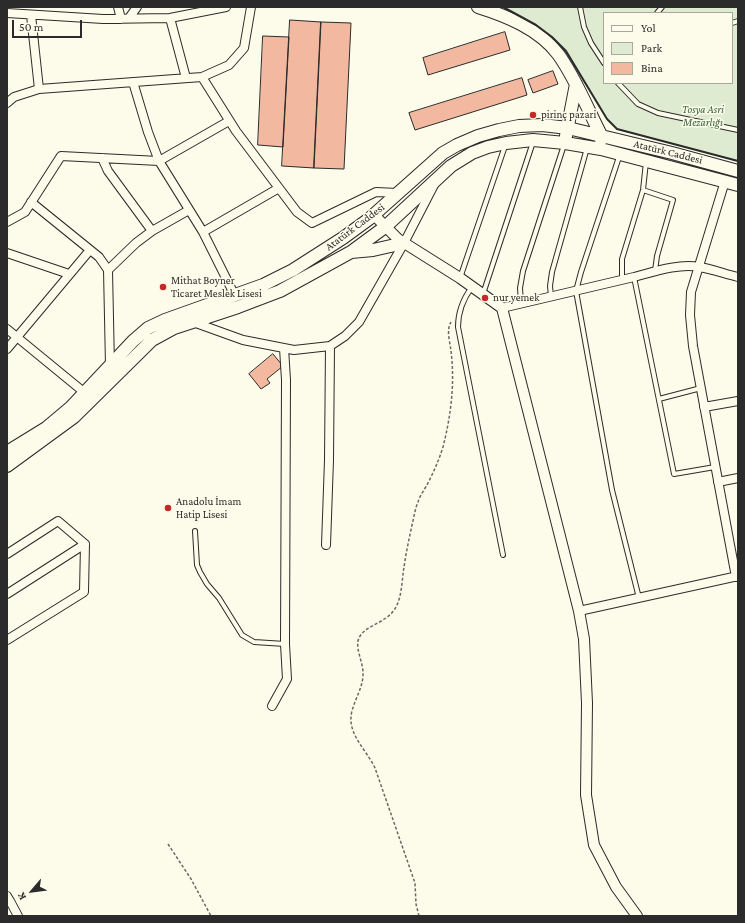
<!DOCTYPE html>
<html>
<head>
<meta charset="utf-8">
<style>
	body { margin:0 }
	#map { position:relative; width:745px; height:923px; overflow:hidden; background:#fdfbea; font-family:"Crimson Pro",serif }
	canvas { display:block }
	.frame { position:absolute; inset:0; border:8px solid #2b2b2b; pointer-events:none }
	.legend { position:absolute; left:603px; top:12px; width:130px; height:72px; box-sizing:border-box; background:#fdfbea; border:1px solid #a9a89e; margin:0; padding:5px 7px; list-style:none; font-size:12px; color:#2b2b2b }
	.legend li { display:flex; align-items:center; gap:8px; height:20px }
	.legend b { width:20px; border:1px solid #a9a89e }
	.north { position:absolute; left:12px; top:871px; width:40px; height:40px; -webkit-text-stroke:3px #fdfbea; paint-order:stroke; rotate:242deg; font-size:11px; font-weight:700; line-height:16px; text-align:center; color:#2b2b2b }
	.north::after { content:''; display:block; margin:auto; width:14px; height:18px; background:#2b2b2b; clip-path:polygon(50% 0,100% 100%,50% 72%,0 100%) }
	.scale { position:absolute; left:12px; top:20px; width:70px; height:18px; box-sizing:border-box; border:2px solid #2b2b2b; border-top:0; padding-left:5px; font-size:12px; line-height:14px; white-space:nowrap; color:#2b2b2b; -webkit-text-stroke:3px #fdfbea; paint-order:stroke }
</style>
</head>
<body>
<div id="map">
<canvas width="745" height="923"></canvas>
<div class="frame"></div>
<ul class="legend">
<li><b style="height:5px;background:#fdfbea"></b>Yol</li>
<li><b style="height:11px;background:#deebd1"></b>Park</li>
<li><b style="height:11px;background:#f2b8a0"></b>Bina</li>
</ul>
<div class="north">K</div>
<div class="scale">50 m</div>
</div>
<script>
const g = document.querySelector('canvas').getContext('2d');
g.lineJoin = 'round';
function paint(path, color) {
  g.fillStyle = color;
  g.fill(path, 'evenodd');
}
function stroke(path, color, width, dash) {
  g.strokeStyle = color;
  g.lineWidth = width;
  g.lineCap = dash ? 'butt' : 'round';
  g.setLineDash(dash || []);
  g.stroke(path);
}
function drawText(font, color, halo, rows, align = 'center') {
  g.font = font + ' "Crimson Pro",serif';
  g.lineWidth = 3;
  g.setLineDash([]);
  g.textBaseline = 'middle';
  g.strokeStyle = halo;
  g.fillStyle = color;
  for (const [text, x, y, turn = 0] of rows) {
    g.save();
    g.translate(x, y);
    g.rotate((+turn || 0) * Math.PI / 180);
    g.textAlign = isNaN(turn) ? turn : align;
    if (halo) g.strokeText(text, 0, 0);
    g.fillText(text, 0, 0);
    g.restore();
  }
}
const green = new Path2D(`
	M503,7H738V161L617,129L607,119L565,51L552,37L536,25ZM604,13H732V83H604Z`);
paint(green, '#deebd1');
stroke(green, '#74746e', 1);
const building = new Path2D(`
	M290,20L321,22L314,168L282,166Z
	M321,22L351,23L344,169L314,168Z
	M505,32L510,50L428,75L423,58Z
	M263,36L289,37L283,147L258,145Z
	M553,71L558,84L533,93L528,80Z
	M522,78L527,95L415,130L409,113Z
	M273,354L283,366L267,379L270,383L261,389L249,374Z`);
paint(building, '#f2b8a0');
stroke(building, '#2b2b2b', 1);
const service = new Path2D(`
	M580,7L584,27L591,43L604,63
	M657,13L662,7
	M732,23L738,21
	M618,83L638,104L658,113L738,130
	M620,154L581,272L576,291L612,490L639,598
	M643,190L673,200L657,256L655,271
	M634,277L674,474L715,467
	M460,278L505,146
	M622,280V259L643,190L646,162
	M472,287C463,299 458,312 458,327L503,555
	M483,294L533,142
	M551,296L550,286L552,272L587,148
	M521,303L520,288L523,271L564,145
	M659,399L701,388
	M195,531L197,565L200,572L207,584L219,598L242,635L254,642L285,644`);
const minor = new Path2D(`
	M118,7L121,19
	M7,13L103,19L170,18L226,7
	M31,15L39,89
	M129,18L137,7
	M170,18L186,78
	M202,77L236,131L297,212L312,223L376,192L398,193
	M133,82L148,132L159,161L203,232L235,296
	M7,103L14,97L39,89L202,77L229,65L244,48L251,7
	M102,158L108,171L152,231
	M725,181L691,292L690,315L693,346L736,577
	M31,202L99,257L108,270L110,366
	M7,222L25,212L61,156L159,161L229,121
	M203,232L279,188
	M7,253L69,274
	M108,270L136,243L152,231L189,210
	M502,308L634,277C653,272 679,263 699,267C712,269 725,274 738,277
	M193,322L243,340L294,350L330,346L345,336L359,322L404,243L434,185
	M7,329L85,393
	M7,349L90,250
	M704,407L738,401
	M718,482L738,478
	M326,545L329,460L330,346
	M7,554L58,521L85,544L84,592L7,640
	M7,594L85,544
	M579,611L738,576
	M272,706L287,679L285,644L286,380L284,348
	M7,896L10,901L18,916`);
const tertiary = new Path2D(`
	M374,215L398,239L460,278L502,308L579,611L584,639L587,703L586,795L594,845L616,887L637,916`);
const secondary = new Path2D(`
	M478,7C507,16 539,29 558,54C575,77 588,110 601,135V140
	M566,136L576,84
	M351,252L373,250L404,243
	M7,452L46,428L71,407L133,341L148,328L165,320L263,285L293,270L343,238L369,219L443,153L457,145L478,136L499,130L519,126L542,125L568,128L672,153L738,171
	M7,466L74,417L152,340L174,328L238,307L280,291L351,252L385,227L451,166L472,153L488,147L506,143L533,140L565,143L601,149L738,185`);
stroke(service, '#2b2b2b', 6);
stroke(minor, '#2b2b2b', 10);
stroke(tertiary, '#2b2b2b', 12);
stroke(secondary, '#2b2b2b', 14);
stroke(new Path2D(`
	M168,844L191,879L211,916
	M419,916L416,904L415,883L375,768C366,749 346,733 352,711C355,699 362,689 363,676C364,664 356,651 358,641C362,624 388,625 397,605C402,594 402,579 404,567C406,553 409,539 412,525C414,517 415,509 418,502C420,495 425,489 428,483C434,471 439,460 443,447C451,415 455,384 451,351C450,342 446,330 451,322`), '#6a6964', 1.5, [3, 2]);
stroke(service, '#fdfbea', 4);
stroke(minor, '#fdfbea', 8);
stroke(tertiary, '#fdfbea', 10);
stroke(secondary, '#fdfbea', 12);
stroke(new Path2D(`
	M503,7L536,25L552,37L566,51L607,119L617,129L738,161`), '#2b2b2b', 2);
for (const [x, y, r, color] of [
	[533,115,4,"#c62828"],
	[163,287,4,"#c62828"],
	[485,298,4,"#c62828"],
	[168,508,4,"#c62828"]
]) {
  const dot = new Path2D();
  dot.arc(x, y, r, 0, 2 * Math.PI);
  g.fillStyle = color;
  g.fill(dot);
  stroke(dot, '#fdfbea', 1.5);
}
drawText('italic 11px', '#34623c', '#fdfbea', [
	["Tosya Asri",703,110],
	["Mezarlığı",703,123]
]);
drawText('11px', '#2b2b2b', '#fdfbea', [
	["pirinç pazari",541,115],
	["Mithat Boyner",171,281],
	["Ticaret Meslek Lisesi",171,294],
	["nur yemek",493,298],
	["Anadolu İmam",176,502],
	["Hatip Lisesi",176,515]
], 'left');
drawText('11px', '#2b2b2b', '#fdfbea', [
	["Atatürk Caddesi",668,152,14],
	["Atatürk Caddesi",355,227,-37]
]);
</script>
</body>
</html>
